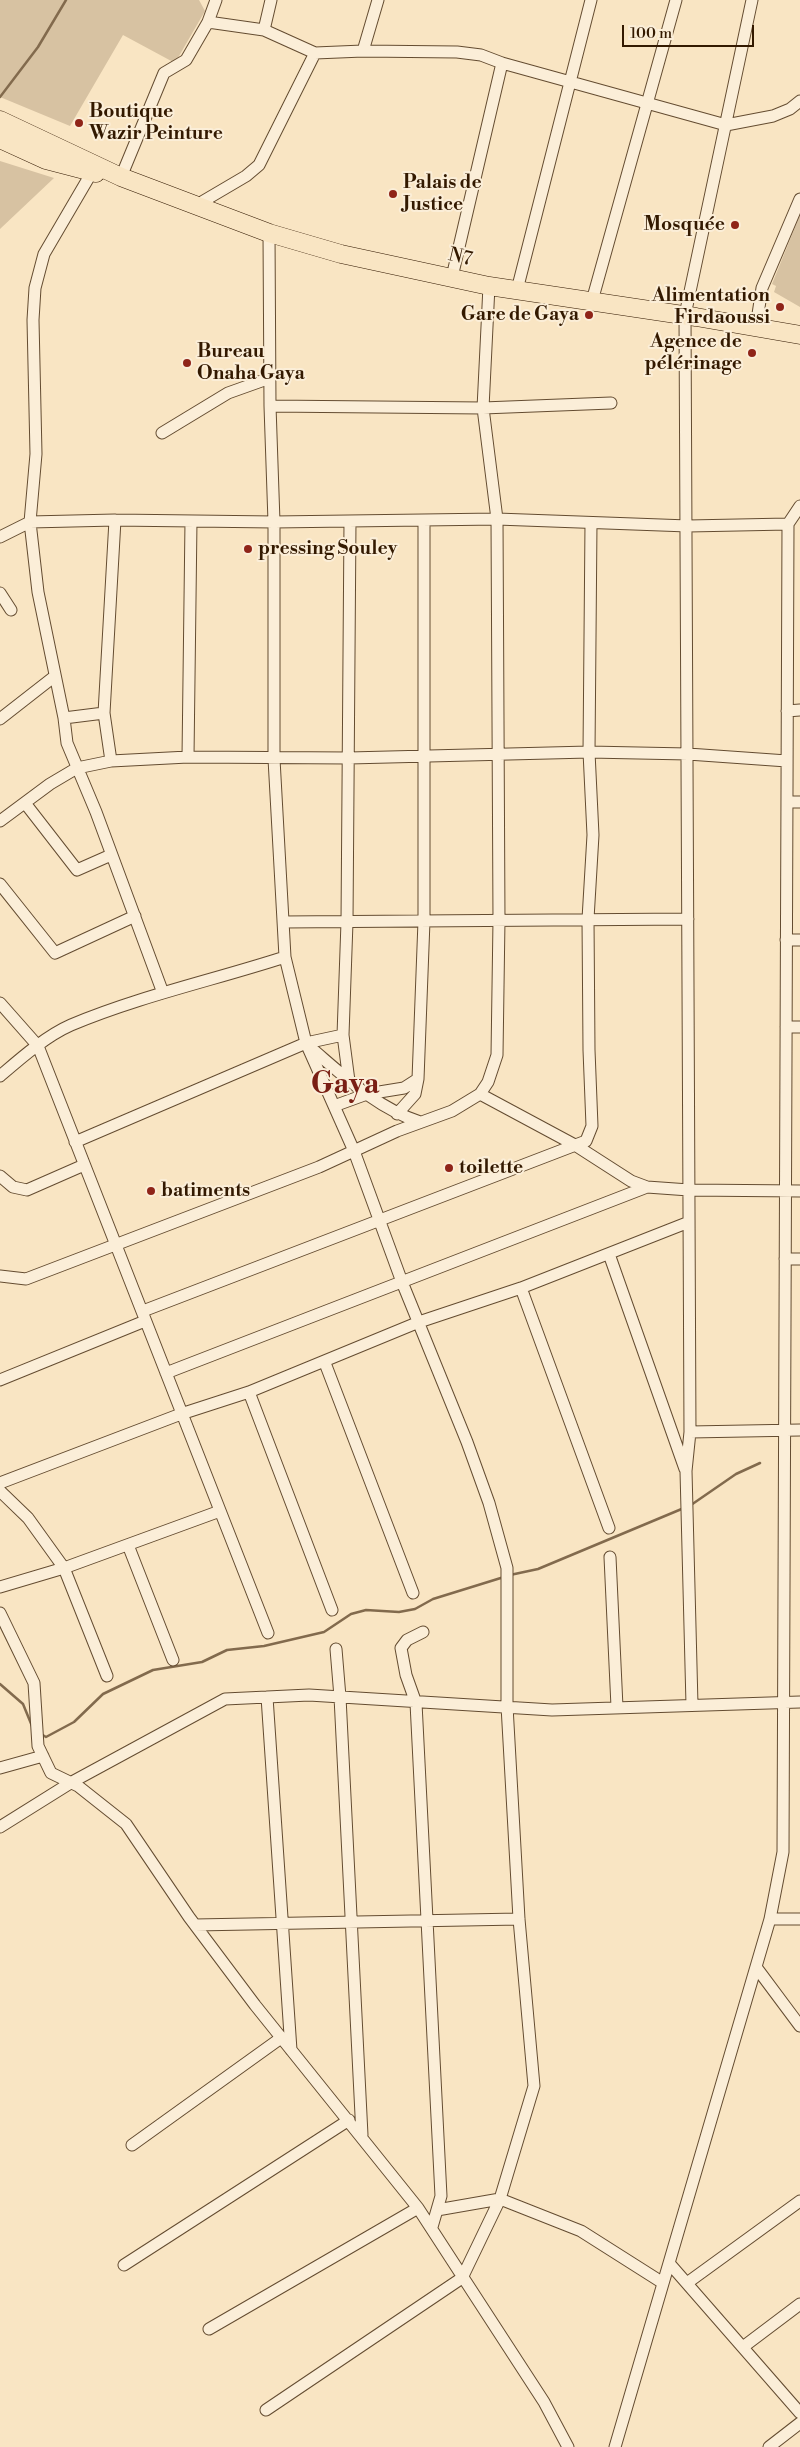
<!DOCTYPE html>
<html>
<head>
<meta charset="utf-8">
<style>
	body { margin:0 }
	#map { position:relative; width:800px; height:2447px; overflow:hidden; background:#f9e5c3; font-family:"Libre Bodoni",serif }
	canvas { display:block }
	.scale { position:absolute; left:622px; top:25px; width:132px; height:22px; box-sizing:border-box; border:2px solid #331900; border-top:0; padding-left:6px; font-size:15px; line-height:18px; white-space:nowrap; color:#331900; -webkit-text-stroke:4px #fbeed8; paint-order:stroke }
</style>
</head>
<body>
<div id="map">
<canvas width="800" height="2447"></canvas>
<div class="scale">100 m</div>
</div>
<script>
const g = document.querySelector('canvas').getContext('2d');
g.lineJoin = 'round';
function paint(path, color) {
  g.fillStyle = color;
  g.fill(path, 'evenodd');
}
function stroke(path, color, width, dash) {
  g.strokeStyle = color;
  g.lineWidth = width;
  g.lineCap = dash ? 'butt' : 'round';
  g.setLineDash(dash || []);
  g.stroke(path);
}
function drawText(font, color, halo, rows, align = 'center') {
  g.font = font + ' "Libre Bodoni",serif';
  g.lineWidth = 4;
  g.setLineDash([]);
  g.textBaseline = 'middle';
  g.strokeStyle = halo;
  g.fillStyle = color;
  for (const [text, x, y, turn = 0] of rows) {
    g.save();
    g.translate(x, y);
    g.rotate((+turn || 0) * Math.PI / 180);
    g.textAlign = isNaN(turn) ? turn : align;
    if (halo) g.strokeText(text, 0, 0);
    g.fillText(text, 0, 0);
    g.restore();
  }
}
paint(new Path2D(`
	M0,0H199L205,11L175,63L123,35L70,126L0,97Z
	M0,161L54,178L0,229Z
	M800,215V307L774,292L776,286L772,284Z`), '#d7c2a2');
stroke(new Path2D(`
	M0,97L38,47L66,0
	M691,1505L736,1474L760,1463
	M510,1575L538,1569L684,1508
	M0,1684L23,1704L32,1726
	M41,1734L46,1737L74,1722L103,1694L153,1670L202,1662L227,1650L264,1646L324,1632L351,1614L366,1610L399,1612L415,1609L433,1599L504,1577`), '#826a4d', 2.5);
const street = new Path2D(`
	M208,22L264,30L315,53L363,51L457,52L481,55L502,63L726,125L773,116L790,109L800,101
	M264,30L271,0
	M363,51L378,0
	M92,172L44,254L35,288L33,320L36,454L30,522L38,592L64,718L67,743L96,812L163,993
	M121,177L164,73L186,60L208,22L216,0
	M195,206L246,176L259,165L315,53
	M452,277L502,63
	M517,290L591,0
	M592,301L676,0
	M756,327L762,288L800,199
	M270,406L483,408L611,403
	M162,433L228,393L270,378
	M0,537L30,522L115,520L274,522L497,519L688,526L788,524
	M0,593L11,610
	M787,711L800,710
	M64,718L104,713
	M0,719L55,676
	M188,757L191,521
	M111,761L188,757L349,758L589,752L688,754L787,761
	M787,802H800
	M25,803L77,870L111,855
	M0,821L50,784L77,768L111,761L104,713L115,520
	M0,884L55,953L135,916
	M283,922L688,919
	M786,940H800
	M0,1003L38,1046L268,1633
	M786,1027H800
	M311,1048C345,1077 377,1108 420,1122
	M0,1076C21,1058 46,1036 71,1025C140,996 214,980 285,957
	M349,1081L343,1035L347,922L350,521
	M480,1094L575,1145L631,1181L647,1187L689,1190L800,1191
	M334,1106L367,1094L404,1088L418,1079
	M397,1114L415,1094L418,1079L424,921V520
	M75,1142L306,1043L343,1035
	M0,1176L13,1187L27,1190L84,1165
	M609,1254L685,1469
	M785,1259H800
	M0,1276L26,1279L319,1167L397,1131L452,1111L480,1094L488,1082L497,1055L499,920L497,519L483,408L489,286
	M521,1288L609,1528
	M143,1311L586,1141L592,1126L589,1050L588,919L593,835L589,752L591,523
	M325,1363L413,1593
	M166,1373L647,1187
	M0,1380L145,1321
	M249,1392L332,1610
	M690,1432L800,1430
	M0,1483L181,1414L249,1392L419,1322L521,1288L689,1222
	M0,1491L28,1518L64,1568L107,1676
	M128,1545L173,1660
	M610,1557L617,1707
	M0,1587L64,1568L220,1511
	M0,1613L34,1683L38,1746L51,1773L78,1786L126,1824L189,1917L255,2005L418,2208L544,2402L568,2447
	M423,1632L407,1640L401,1648L406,1675L416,1703L441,2196L432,2227
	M336,1649L340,1697L362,2135
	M267,1697L291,2050
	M692,1705L686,1471L690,1432L685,315L752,0
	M0,1768L43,1756
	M0,1827L72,1782L225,1699L309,1695L552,1710L800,1702
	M770,1919H800
	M195,1925L519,1919
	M756,1967L800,2026
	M132,2145L281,2038
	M437,2210L500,2199L581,2231L663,2283
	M669,2263L800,2413
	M124,2265L349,2120
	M687,2283L800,2201
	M209,2329L418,2208
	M743,2347L800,2304
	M266,2410L462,2278L500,2199L534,2086L519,1919L507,1706V1568L489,1503L467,1442L402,1282L354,1151L306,1043L285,957L274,759V522L270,406L269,233
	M615,2447L770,1919L783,1852L788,524L800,506
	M769,2447L800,2423`);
const primary = new Path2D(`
	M0,120L121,177L269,233L341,254L489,286L696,317L800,335
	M0,139L46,160L96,173`);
stroke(street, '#644c31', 13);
stroke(primary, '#331900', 19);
stroke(street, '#fbeed8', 11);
stroke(primary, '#f9e5c3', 18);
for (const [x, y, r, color] of [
	[79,123,5,"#8f2418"],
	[393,194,5,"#8f2418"],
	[735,225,5,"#8f2418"],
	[780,307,5,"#8f2418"],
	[589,315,5,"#8f2418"],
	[752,353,5,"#8f2418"],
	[187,363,5,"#8f2418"],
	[248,549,5,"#8f2418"],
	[449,1168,5,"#8f2418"],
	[151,1191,5,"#8f2418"]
]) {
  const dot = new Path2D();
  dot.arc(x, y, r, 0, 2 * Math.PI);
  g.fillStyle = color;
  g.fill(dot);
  stroke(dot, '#fbeed8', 2);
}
drawText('bold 19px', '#331900', '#fbeed8', [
	["Boutique",89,112],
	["Wazir Peinture",89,134],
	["Palais de",403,183],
	["Justice",403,205],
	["Mosquée",725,225,"right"],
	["Alimentation",770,296,"right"],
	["Firdaoussi",770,318,"right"],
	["Gare de Gaya",579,315,"right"],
	["Agence de",742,342,"right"],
	["pélérinage",742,364,"right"],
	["Bureau",197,352],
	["Onaha Gaya",197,374],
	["pressing Souley",258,549],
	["toilette",459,1168],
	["batiments",161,1191]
], 'left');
drawText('19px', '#331900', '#fbeed8', [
	["N7",460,258,13]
]);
drawText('bold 29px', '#7a1f14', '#fbeed8', [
	["Gaya",345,1086]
]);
</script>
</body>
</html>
